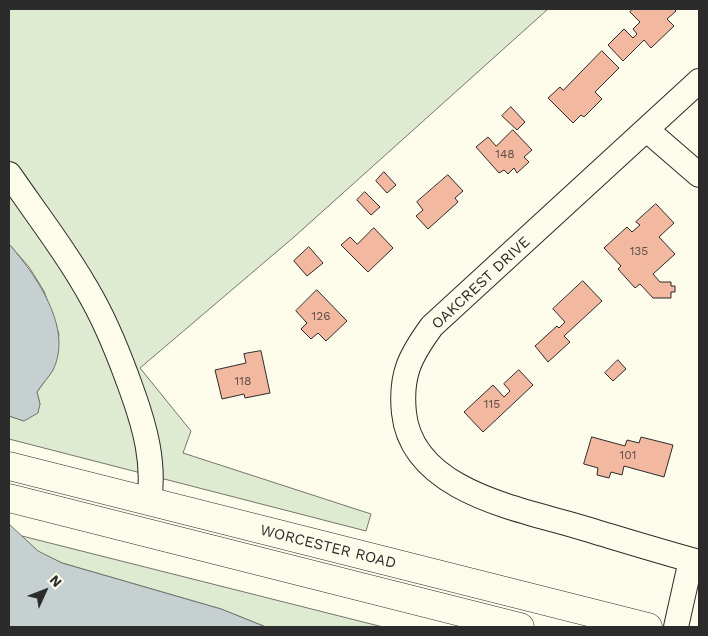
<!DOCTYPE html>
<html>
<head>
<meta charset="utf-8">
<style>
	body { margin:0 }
	#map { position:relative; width:708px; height:636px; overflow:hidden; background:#fdfbea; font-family:"Work Sans",sans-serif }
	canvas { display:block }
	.frame { position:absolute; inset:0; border:10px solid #2b2b2b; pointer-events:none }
	.north { position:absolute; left:20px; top:566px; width:50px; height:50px; -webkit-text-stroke:4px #fdfbea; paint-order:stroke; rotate:47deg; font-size:14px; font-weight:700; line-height:20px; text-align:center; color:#2b2b2b }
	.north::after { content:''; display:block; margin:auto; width:18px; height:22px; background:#2b2b2b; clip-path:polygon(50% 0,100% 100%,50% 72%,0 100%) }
</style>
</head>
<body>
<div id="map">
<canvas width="708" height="636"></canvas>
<div class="frame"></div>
<div class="north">N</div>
</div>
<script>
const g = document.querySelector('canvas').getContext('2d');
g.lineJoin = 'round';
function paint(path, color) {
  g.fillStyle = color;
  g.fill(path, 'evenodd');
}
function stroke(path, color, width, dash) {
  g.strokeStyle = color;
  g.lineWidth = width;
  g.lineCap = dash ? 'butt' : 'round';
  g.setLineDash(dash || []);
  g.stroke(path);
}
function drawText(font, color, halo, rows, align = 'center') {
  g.font = font + ' "Work Sans",sans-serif';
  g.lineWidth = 4;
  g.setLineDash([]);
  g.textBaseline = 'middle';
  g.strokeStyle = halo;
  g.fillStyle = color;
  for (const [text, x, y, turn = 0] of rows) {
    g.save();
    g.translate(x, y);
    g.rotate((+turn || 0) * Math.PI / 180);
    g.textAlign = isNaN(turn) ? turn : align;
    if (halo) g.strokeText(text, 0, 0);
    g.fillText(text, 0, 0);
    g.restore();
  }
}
const green = new Path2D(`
	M9,9H548L294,237L140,368L191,431L183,453L371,514L366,531L9,439V416L24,421L40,404L37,392L53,370L59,334L44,291L29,267L9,244Z
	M22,536L383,627H266L221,609L62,563L38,552Z`);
paint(green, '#deebd1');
stroke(green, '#74746e', 1);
const water = new Path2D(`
	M9,244C35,274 74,328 53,370C49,377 42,384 37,392L40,404L38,413L24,421L9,416Z
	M9,524L38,551L62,563L221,609L266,627H9Z`);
paint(water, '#c7d0d0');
stroke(water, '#74746e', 1);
const building = new Path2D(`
	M633,9H674L676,11L667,19L674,26L651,48L644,40L623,61L608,45L624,29L633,38L637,34L633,29L640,22L630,12Z
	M602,51L619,68L595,92L602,99L584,117L581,115L573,123L548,98L560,87L563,90Z
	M511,107L525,122L517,130L502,116Z
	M513,130L532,150L524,157L529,162L517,173L514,168L508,174L504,170L499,173L476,147L488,137L496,146Z
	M384,172L396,185L387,193L376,181Z
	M448,175L463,191L455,198L458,202L428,229L416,216L423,210L417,202Z
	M365,192L380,207L371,215L357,200Z
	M656,204L674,223L659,237L675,254L653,274L660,282H671V286H675V292H671V298H653L640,284L635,288L618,269L621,266L604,248L627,227L632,232L640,225L636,222Z
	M374,228L393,248L368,272L341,245L350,237L357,244Z
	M309,247L323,263L307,276L294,261Z
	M583,281L602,301L564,336L570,342L548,362L535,346L557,326L559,328L565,322L553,309Z
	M317,290L347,321L326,341L318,333L311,339L301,329L307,323L296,311Z
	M261,351L270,393L245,398L244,394L222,399L215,370L246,363L244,354Z
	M618,360L626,369L613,381L605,373Z
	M519,370L533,385L483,432L464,412L493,385L504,397L510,391L504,384Z
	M592,437L625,446L627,440L639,443L641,437L673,445L664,477L624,466L622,475L611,472L609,478L597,475L598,468L584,464Z`);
paint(building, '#f2b8a0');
stroke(building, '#2b2b2b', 1);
const minor = new Path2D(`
	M699,81L432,326C410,356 400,375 404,413C412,490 515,508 576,526C617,538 658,551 699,562
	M647,130L699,175
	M9,174C38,216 69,256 93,300C109,329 121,360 132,391C145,427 155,463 149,502
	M676,627L691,560`);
const highway = new Path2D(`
	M9,466L648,627
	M9,498L520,627`);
stroke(minor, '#2b2b2b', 26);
stroke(highway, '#2b2b2b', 29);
stroke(minor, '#fdfbea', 24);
stroke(highway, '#fdfbea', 28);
drawText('12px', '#5d4e48', null, [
	["148",505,154],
	["135",639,251],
	["126",321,316],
	["118",243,381],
	["115",492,404],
	["101",628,455]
]);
drawText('15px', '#2b2b2b', '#fdfbea', [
	["OAKCREST DRIVE",481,283,-43],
	["WORCESTER ROAD",328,547,14]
]);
</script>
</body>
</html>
